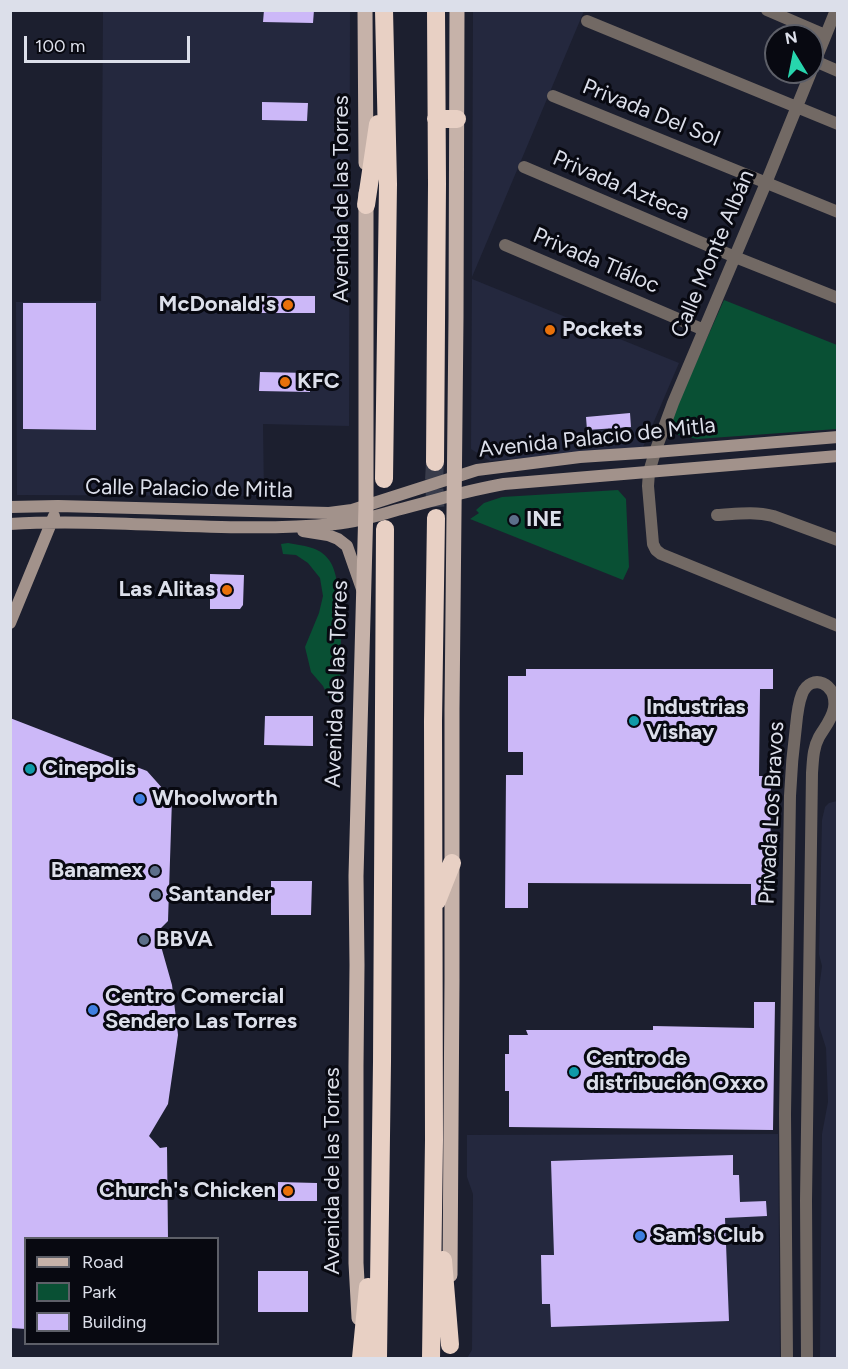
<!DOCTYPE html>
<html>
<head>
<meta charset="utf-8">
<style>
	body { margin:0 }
	#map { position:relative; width:848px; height:1369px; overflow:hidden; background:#1c1f2f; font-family:Figtree,sans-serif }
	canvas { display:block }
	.frame { position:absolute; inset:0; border:12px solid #dcdfea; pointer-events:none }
	.legend { position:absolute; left:24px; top:1237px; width:195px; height:108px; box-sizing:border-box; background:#080911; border:2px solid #5d5f68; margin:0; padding:8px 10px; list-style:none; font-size:18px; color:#dcdfea }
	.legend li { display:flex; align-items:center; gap:12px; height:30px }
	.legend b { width:30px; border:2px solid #5d5f68 }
	.north { position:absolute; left:764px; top:24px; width:60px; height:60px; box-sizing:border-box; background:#080911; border:2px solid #5d5f68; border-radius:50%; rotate:350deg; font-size:16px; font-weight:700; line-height:24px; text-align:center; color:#dcdfea }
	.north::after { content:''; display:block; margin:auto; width:21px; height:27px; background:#27d5ad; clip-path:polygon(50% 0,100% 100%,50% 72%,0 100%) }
	.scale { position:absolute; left:24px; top:36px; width:166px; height:27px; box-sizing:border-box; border:3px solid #dcdfea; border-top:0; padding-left:8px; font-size:18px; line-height:21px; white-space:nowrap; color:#dcdfea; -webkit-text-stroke:4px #080911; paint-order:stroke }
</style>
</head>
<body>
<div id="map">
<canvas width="848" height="1369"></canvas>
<div class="frame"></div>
<ul class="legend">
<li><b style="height:8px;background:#c6b2a9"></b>Road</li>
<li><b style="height:16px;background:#095034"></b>Park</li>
<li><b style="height:16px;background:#ccb8f8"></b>Building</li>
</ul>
<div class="north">N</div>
<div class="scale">100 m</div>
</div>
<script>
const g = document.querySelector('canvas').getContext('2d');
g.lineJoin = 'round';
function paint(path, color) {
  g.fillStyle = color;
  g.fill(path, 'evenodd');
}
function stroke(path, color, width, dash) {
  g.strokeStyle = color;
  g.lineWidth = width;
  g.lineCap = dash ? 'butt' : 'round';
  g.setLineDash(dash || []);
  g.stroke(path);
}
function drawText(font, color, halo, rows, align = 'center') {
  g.font = font + ' Figtree,sans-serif';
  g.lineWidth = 6;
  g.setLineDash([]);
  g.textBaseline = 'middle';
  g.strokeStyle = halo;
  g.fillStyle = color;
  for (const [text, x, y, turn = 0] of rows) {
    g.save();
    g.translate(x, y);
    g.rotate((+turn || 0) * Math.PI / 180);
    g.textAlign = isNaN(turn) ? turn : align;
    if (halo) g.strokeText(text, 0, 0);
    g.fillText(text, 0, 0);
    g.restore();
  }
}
paint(new Path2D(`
	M103,11H350L349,426L263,424L264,496L17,495L16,302L101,301Z
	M473,11H584L472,277Z
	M472,279L679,363L643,447L490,461L471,449Z
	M837,801L838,1358H820L822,1134L828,1102L826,1048L819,1026V989L822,966L819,954L822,820L825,807L829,803Z
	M778,1134L780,1358H467L472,1350L473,1194L467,1177V1135Z`), '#24283e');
paint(new Path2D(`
	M724,300L837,345V429L697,439L678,435L671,419Z
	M618,490L626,499L629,567L623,580L470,519L479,513L476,510L484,503L502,497Z
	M288,543C303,546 319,546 329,560C346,582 340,669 340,698H329L323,686L311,672L305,647L319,613L323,596L320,578L308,563L296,555L283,554L281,544Z`), '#095034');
paint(new Path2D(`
	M264,10H314L313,23L263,22Z
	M262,102L308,103L307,121L262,120Z
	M260,296H315V313H261Z
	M23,303H96V430L23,429Z
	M260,372L310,373V392L259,391Z
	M630,413L631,427L587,430L586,417Z
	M210,574L244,575L243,605L240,609H210Z
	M526,669H773V689H760L759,776H771L770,905H751V884L528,883V908H505L506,775H523V752H508V676H526Z
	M265,716H313V746L264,745Z
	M10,718L147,771L172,799L168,921L157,932L172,985L178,1035L168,1104L149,1136L160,1148L167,1147L168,1239H26V1329L10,1328Z
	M271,881H312L311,915H271Z
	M754,1002H775L773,1130L509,1127V1091H505V1054H509V1035H528L526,1030H653V1026L754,1028Z
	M733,1155V1175H739L740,1202L766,1201L767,1216L725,1218L729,1321L551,1327L550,1304H542L541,1255H554L551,1161Z
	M278,1182L317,1183V1201H278Z
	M258,1271H308V1312H258Z`), '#ccb8f8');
stroke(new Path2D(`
	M435,462L434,481L436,518`), '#393c4b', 18, [18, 9]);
stroke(new Path2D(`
	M767,10L825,35
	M587,21L838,124
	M815,61L838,71
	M812,69L836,10
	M811,72L766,183L673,403L655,452L649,472L648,486L653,544L656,550L661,554L838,626
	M553,96L838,212
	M524,167L735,257L838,298
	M505,245L704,330
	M717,515C736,514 754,511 773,516L838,540
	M787,1358L785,1114L790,796C791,772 793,749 796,726C797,715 798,704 802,694C811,672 838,683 834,708C832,719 825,727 819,737C813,748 813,760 812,773L806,1200L807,1358`), '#726964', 12);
stroke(new Path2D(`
	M10,507L58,506L329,513L352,510L477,470L580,457L655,452L838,437
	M10,524C119,518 227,534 335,524C356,522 377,516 397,510C433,501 468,490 504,484L838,456
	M303,531L328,535L338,539L347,546L362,589
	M10,623L54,516`), '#a2928b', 12);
stroke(new Path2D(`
	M365,10L366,163
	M450,1275L452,979V709L456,318L457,10
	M359,1318L356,1263V1066L357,965L356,876L366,505V193`), '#c6b2a9', 15);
stroke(new Path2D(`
	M384,10L388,184L384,479
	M436,119H457
	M366,205L378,124
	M435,462L437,184L436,10
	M437,901L452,863
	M443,1260L450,1345
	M361,1358L368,1287
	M378,1358L382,1062L385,529
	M431,1358L434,1140L433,721L436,518`), '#e8d0c4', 18);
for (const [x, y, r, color] of [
	[288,305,6,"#e8710a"],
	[550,330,6,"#e8710a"],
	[285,382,6,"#e8710a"],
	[514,520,6,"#5c6f8a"],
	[227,590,6,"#e8710a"],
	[634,721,6,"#0f9aa8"],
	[30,769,6,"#0f9aa8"],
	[140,799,6,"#3f7fe0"],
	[155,871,6,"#5c6f8a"],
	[156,895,6,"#5c6f8a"],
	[144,940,6,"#5c6f8a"],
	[93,1010,6,"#3f7fe0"],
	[574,1072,6,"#0f9aa8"],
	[288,1191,6,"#e8710a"],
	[640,1236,6,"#3f7fe0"]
]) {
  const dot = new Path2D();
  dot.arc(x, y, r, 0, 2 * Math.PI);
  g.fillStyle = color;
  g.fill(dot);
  stroke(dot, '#080911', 2);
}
drawText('22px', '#dcdfea', '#080911', [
	["Privada Del Sol",651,113,22],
	["Privada Azteca",621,186,23],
	["Avenida de las Torres",342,199,-90],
	["Calle Monte Albán",713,254,-67],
	["Privada Tláloc",596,261,23],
	["Avenida Palacio de Mitla",597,438,-6],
	["Calle Palacio de Mitla",189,489,1],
	["Avenida de las Torres",337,684,-88],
	["Privada Los Bravos",772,813,-87],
	["Avenida de las Torres",333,1171,-90]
]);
drawText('bold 22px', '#dcdfea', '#080911', [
	["McDonald's",276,305,"right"],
	["Pockets",562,330],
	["KFC",297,382],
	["INE",526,520],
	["Las Alitas",215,590,"right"],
	["Industrias",646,708],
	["Vishay",646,733],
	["Cinepolis",42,769],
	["Whoolworth",152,799],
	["Banamex",143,871,"right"],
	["Santander",168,895],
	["BBVA",156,940],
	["Centro Comercial",105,997],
	["Sendero Las Torres",105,1022],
	["Centro de",586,1059],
	["distribución Oxxo",586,1084],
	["Church's Chicken",276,1191,"right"],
	["Sam's Club",652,1236]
], 'left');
</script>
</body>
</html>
